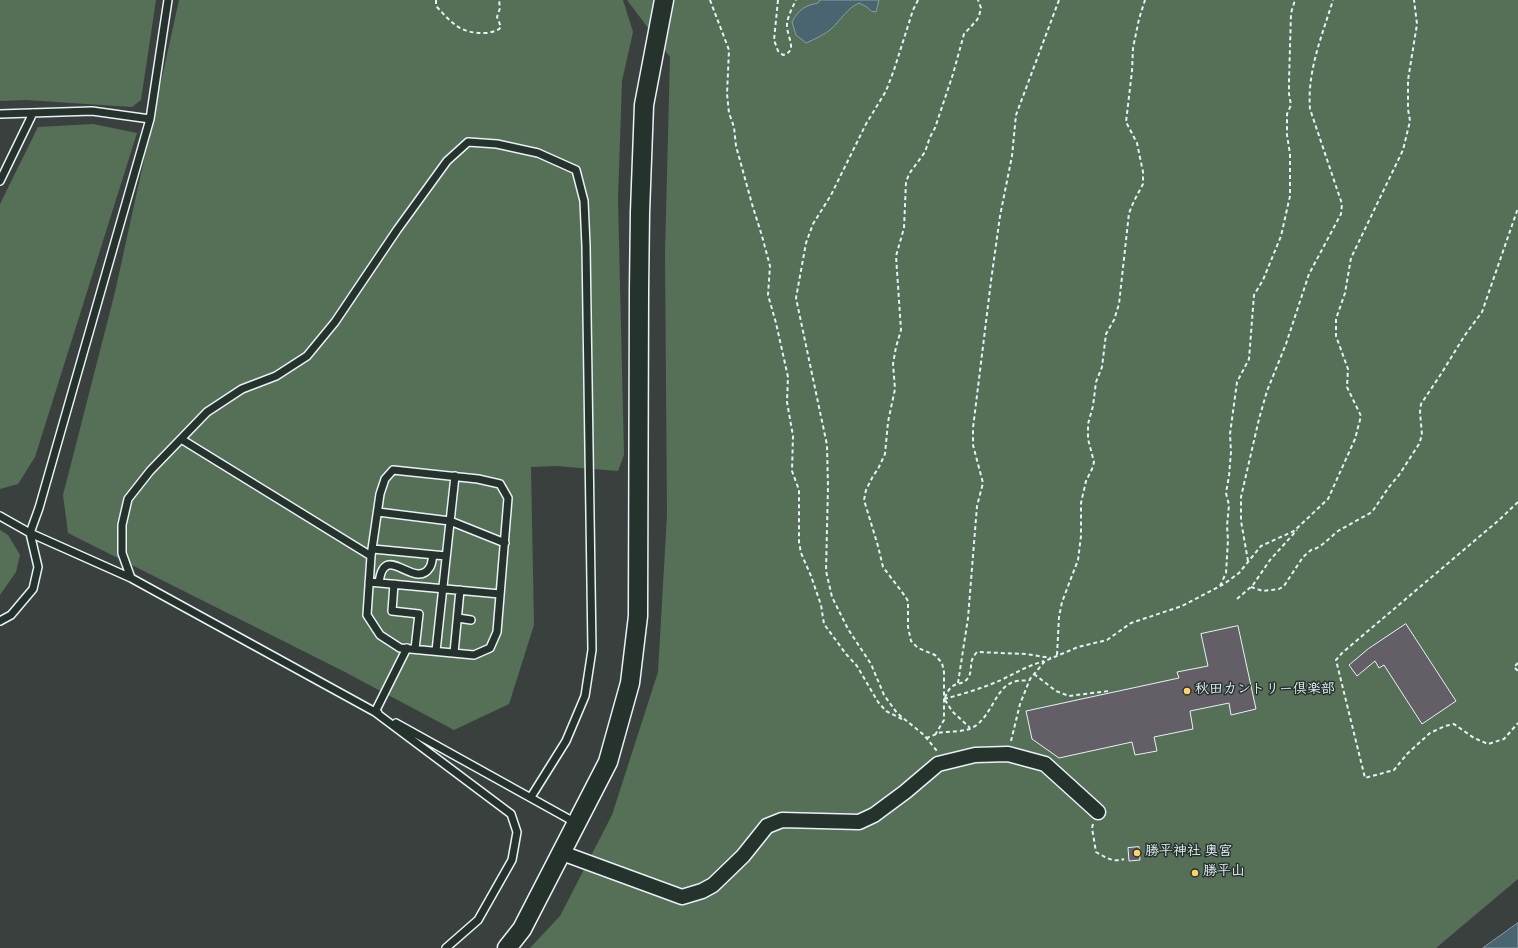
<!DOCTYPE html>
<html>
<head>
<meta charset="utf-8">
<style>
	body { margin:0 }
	canvas { display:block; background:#39403e }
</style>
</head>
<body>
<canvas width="1518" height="948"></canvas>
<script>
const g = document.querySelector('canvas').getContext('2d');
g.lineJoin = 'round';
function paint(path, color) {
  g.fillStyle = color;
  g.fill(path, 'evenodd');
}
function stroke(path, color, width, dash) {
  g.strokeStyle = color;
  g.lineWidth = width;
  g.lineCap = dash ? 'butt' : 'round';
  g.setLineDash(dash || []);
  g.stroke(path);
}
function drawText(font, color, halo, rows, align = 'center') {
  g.font = font + ' "Gochi Hand","Klee One",sans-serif';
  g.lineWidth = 3;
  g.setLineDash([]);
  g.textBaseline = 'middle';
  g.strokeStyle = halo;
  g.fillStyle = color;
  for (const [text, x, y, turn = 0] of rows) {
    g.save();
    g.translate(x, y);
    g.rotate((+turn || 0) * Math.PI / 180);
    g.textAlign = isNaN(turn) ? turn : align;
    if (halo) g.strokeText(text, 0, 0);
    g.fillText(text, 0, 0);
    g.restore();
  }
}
paint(new Path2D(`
	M0,0H156L141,100L132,107L26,100L0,101Z
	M179,0H623L633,32L622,81L618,199L624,455L618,471L556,466L531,467L534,625L509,704L454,730L343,671L68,533L63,495L115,292Z
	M627,0H1518V879L1436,948H530L560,916L612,815L658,672L667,515L665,253L670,57Z
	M93,124L137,133L35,457L18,484L0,489V204L38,127Z
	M0,530L8,535L20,555L16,572L0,595Z`), '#557056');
const water = new Path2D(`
	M820,0H879L876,12L871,11L867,7L859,3C847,8 841,20 831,29C824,35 815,39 806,43L796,35L792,22C799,9 804,6 818,3Z
	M1518,923V948H1483Z`);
paint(water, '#4b6570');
stroke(water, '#8a9da6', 1);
const building = new Path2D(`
	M1406,624L1456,701L1422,724L1384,665L1379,668L1375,661L1357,676L1349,665L1368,649Z
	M1238,626L1256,709L1231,715L1229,703L1190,711L1193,729L1154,737L1157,751L1135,755L1132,742L1059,758L1032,739L1026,711L1179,678L1177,672L1208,666L1201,634Z
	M1139,847L1140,860L1129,861L1128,848Z`);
paint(building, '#645e66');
stroke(building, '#e8f1f8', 1);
const service = new Path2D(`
	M0,114L92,111L150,119
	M0,181L33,113
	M181,439L371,556
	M393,470L478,479L500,484L508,498L497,632L490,648L474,655L400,648L380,635L367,615L371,556L380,494L385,479Z
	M378,512L450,521L505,543
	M0,516L30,533L131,578L375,712L511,814L517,832L512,860L478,920L446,948
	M373,549L446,556
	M131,578L122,553V525L128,499L150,471L207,412L242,389L276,376L307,356L335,322L397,230L447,161L468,142L497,144L538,153L576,170L584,201L586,246L592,650L585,696L566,741L531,797
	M369,582L500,594
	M379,583C384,539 415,592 430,567C432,564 432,559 433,555
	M394,584L392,611L419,614L415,649
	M458,618L471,620
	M0,621L11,615L33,589L38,567L30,533L39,508L150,119L168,0
	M436,651L455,476
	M454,653L460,590
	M378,713L375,712L407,648
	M396,723L576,823`);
const minor = new Path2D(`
	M562,853L682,897L702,891L713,885L743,856L767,826L782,820L859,822L874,815L905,792L938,764L975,755L1008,754L1045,764L1098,812`);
const tertiary = new Path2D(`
	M507,948L522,929L608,762L630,683L638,616L639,290L640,212L644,105L664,0`);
stroke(service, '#e8f1f8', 10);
stroke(minor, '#e8f1f8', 17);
stroke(tertiary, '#e8f1f8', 21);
stroke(new Path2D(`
	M436,0V6C453,24 460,34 487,33C492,32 498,31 501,27L497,17L500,8L499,0
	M710,0L729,50L727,94L729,113L734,127L736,146L752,204L762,236L770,266L768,295L776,323L788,377L787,402L793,436L792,471L799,490V542L801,553L811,576L821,605L824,624L846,654L857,666L878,702L886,711L904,720
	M778,0L774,40L778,51L783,55C799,51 786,36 787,24C788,16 792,8 796,0
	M918,0L913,10L894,70L886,91L866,124L831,195L813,224L806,243L796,298L827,445L828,487L826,571L832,597L848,629L871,664L884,695L897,713L924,735L937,751
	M1518,502L1499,520L1342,653L1336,660L1365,778L1394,770L1407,754L1430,733L1445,726L1454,724L1474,738L1488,744L1504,739L1518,723
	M1248,561L1241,521V497L1259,419L1267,391L1286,344L1309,274L1341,214L1342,204L1310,109C1307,71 1322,36 1333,0
	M1220,586L1226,573L1228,540L1227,526L1229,505L1226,493L1229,476L1231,452L1230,434L1237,382L1249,359L1254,295L1263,280L1281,236L1290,196V154L1287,135V114L1291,105L1289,94V81L1291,13L1295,0
	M1251,587L1263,591L1279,589L1284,586L1303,557L1311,550L1317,548L1323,544L1338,531L1372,512L1389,487L1399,475L1419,444L1422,435L1420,412L1421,404L1441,374L1465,335L1482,312L1518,208
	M1237,599L1253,585L1270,560L1297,530
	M1057,655L1059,617L1062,602L1078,560L1081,536V503L1086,481L1092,469L1094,462L1088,439V424L1093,406L1096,382L1102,367L1106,334L1114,320L1119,304L1129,213L1134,201L1143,184V172L1137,143L1126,122L1132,71L1133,48L1139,19L1145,0
	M1518,663L1514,667L1518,671
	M1034,674L1056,691L1069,696L1109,691
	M958,683L968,618L977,506L983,483L973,445V428L991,281L1000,216L1012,156L1016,115L1059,0
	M945,698C952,678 961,688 968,678C974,668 967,663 977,652L1026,654L1051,658
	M944,699C963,694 983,688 1001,680C1016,673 1027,666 1044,661
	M945,700L952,711L970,728
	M935,735L944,720V672L942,663L935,655L918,648L911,641L908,627V601L905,596L883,567L878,546L864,500L866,490L873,476L878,469L885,454L888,422L895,389L893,364L896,347L901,330L896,256L904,228L906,182L909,174L925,152L930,137L935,128L953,74L964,34L977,20L979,16L981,8L978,0
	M926,738C930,737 934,735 938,733C951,730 968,734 979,723C997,706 998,676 1029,681
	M1011,741L1020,704L1030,679L1045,661L1078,647L1107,640L1131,623L1182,606L1224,584L1239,573L1261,546L1294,531L1328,499L1355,439L1361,416L1347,387L1348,369L1336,336V319L1345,293L1351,258L1403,150L1410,121L1408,109V80L1417,24L1414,0
	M1093,824L1092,828L1096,852C1105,857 1113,863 1124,859`), '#e8f1f8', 2, [4, 3]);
stroke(service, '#26332d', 7);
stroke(minor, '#26332d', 14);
stroke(tertiary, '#26332d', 18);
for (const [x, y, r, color] of [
	[1187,691,4,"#ffd166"],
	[1137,853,4,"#ffd166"],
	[1195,873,4,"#ffd166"]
]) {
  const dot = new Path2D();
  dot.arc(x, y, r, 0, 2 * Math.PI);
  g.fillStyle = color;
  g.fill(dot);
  stroke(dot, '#26332d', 1.5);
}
drawText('bold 14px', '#e8f1f8', '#26332d', [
	["秋田カントリー倶楽部",1195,691],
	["勝平神社 奥宮",1145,853],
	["勝平山",1203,873]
], 'left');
</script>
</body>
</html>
